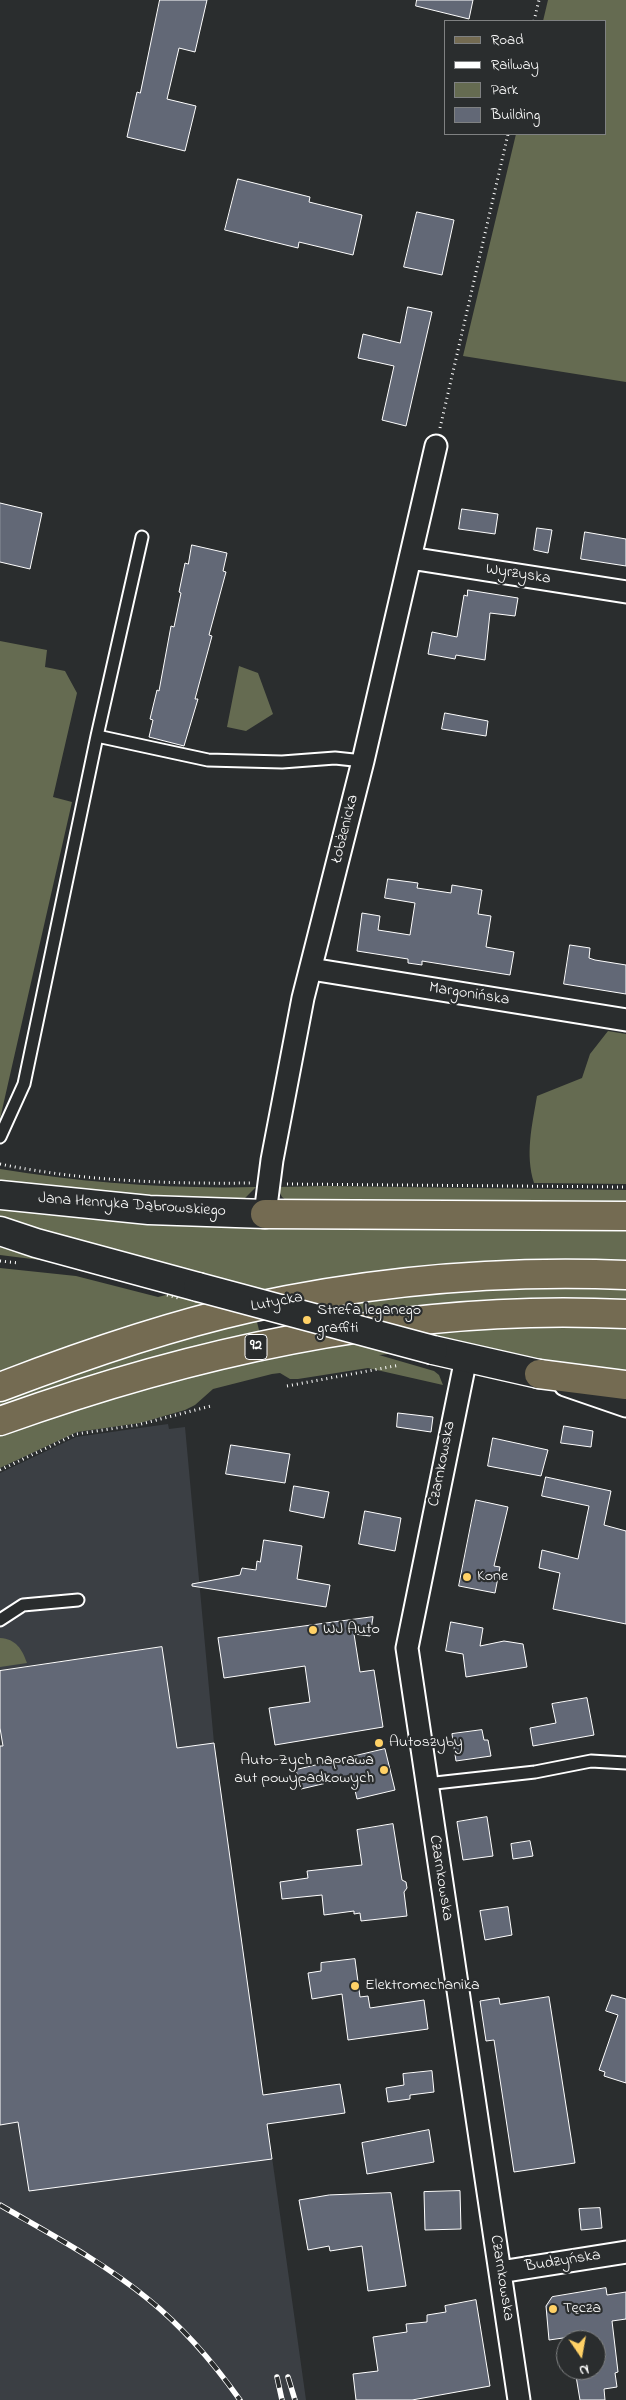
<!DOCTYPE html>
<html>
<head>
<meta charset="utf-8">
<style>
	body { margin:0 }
	#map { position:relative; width:626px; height:2400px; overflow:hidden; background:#2a2d2e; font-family:"Indie Flower",sans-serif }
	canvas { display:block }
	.legend { position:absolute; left:444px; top:20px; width:162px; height:115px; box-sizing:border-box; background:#2a2d2e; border:1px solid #7f8182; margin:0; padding:6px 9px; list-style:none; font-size:15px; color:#fff }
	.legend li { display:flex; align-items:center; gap:10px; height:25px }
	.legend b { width:25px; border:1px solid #7f8182 }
	.north { position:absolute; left:556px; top:2330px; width:50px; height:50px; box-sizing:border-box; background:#2a2d2e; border:1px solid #7f8182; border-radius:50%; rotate:168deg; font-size:14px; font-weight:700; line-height:20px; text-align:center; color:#fff }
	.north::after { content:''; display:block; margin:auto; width:18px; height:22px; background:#ffd166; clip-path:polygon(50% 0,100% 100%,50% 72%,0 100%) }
</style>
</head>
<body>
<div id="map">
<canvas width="626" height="2400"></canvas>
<ul class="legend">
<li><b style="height:6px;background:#746b52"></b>Road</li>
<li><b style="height:6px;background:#fff"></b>Railway</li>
<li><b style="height:14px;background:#656b51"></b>Park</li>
<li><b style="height:14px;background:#626876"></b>Building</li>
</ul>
<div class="north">N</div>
</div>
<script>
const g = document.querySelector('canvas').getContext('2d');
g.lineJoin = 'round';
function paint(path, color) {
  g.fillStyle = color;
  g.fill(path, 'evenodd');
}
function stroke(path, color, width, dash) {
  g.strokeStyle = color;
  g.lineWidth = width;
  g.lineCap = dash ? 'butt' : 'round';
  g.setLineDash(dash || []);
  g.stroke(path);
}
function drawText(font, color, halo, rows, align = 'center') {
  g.font = font + ' "Indie Flower",sans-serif';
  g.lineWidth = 4.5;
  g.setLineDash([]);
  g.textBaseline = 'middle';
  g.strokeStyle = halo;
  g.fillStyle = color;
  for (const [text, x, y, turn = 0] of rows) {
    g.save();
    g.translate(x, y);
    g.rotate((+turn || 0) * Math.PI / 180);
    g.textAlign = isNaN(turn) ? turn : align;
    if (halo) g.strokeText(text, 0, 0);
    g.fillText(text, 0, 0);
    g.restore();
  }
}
paint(new Path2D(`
	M168,1424L169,1429L185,1427L214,1743L306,2400H0V1473L76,1437Z`), '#3b3f44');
paint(new Path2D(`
	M548,0H626V382L463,356L516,134H605V21H543Z
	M0,641L47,650L45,667L65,671L77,693L53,797L72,802L0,1119Z
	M239,666L258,673L273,714L246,731L227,727Z
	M608,1031L626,1034V1184L534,1183C525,1154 532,1126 537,1096L582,1078L590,1054Z
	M0,1169C85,1183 170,1189 256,1187L243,1200L219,1203L0,1184Z
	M325,1186L626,1190V1205L287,1201L282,1197L277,1187Z
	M0,1206L626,1226V1264L158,1320L85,1341L0,1375V1268L76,1276L158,1297L219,1282L0,1220Z
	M0,1245L56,1262L0,1255Z
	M626,1286V1303L353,1317L351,1300L489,1287Z
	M256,1318L260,1334L0,1409V1400L90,1364Z
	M502,1326H626V1374L552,1364L475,1345L379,1355L434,1371L439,1375L443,1385L368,1368L298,1379H290L280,1373L272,1374L213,1389L195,1405L185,1410L140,1423L77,1432L0,1468V1435C108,1394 222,1363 336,1343C390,1334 447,1332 502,1326Z
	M0,1638C16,1639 22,1649 27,1663L0,1667Z`), '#656b51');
const building = new Path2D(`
	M160,0H207L195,52L179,48L167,99L196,106L185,151L127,137L137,92L140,93Z
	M417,0H473L469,19L416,6Z
	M238,179L310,197L309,202L362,215L353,255L299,242L298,248L225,230Z
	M417,212L454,220L442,275L404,267Z
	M408,307L432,312L406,426L382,420L394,366L358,358L363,334L400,343Z
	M0,503L42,513L30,569L0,562Z
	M462,509L498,514L495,534L459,529Z
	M537,528L552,530L548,553L534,550Z
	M585,532L626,539V566L581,559Z
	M192,545L227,553L223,571L226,572L209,635L212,636L195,699H198L184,746L149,737L153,720L150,719L157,690L159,691L171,626L174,627L181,593L179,592L185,563L188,564Z
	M468,590L518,598L515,616L490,613L485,660L456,655L455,659L428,654L432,632L457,637L464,595L467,596Z
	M445,713L488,721L486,736L442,729Z
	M388,879L418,883L417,888L451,893L452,885L482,890L478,914L491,916L486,947L514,952L510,975L422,961V965L408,963V959L357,951L362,913L380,916L378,930L410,935L415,903L385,898Z
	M570,945L590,948L589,958L595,960L626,965V994L564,984Z
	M398,1413L433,1417L431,1432L397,1427Z
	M564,1426L593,1431L591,1447L561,1443Z
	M493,1438L548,1450L541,1476L488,1466Z
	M231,1445L290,1454L285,1483L226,1474Z
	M546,1477L611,1491L604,1525L626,1531V1624L553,1609L560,1573L539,1568L542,1550L578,1559L589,1506L542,1496Z
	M294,1486L329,1492L324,1518L290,1511Z
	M476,1500L508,1507L494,1566L500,1567L495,1593L459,1586Z
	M365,1511L401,1518L395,1551L359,1544Z
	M264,1540L302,1546L297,1579L330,1585L326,1607L192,1586V1584L240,1575L242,1568L256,1570L257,1561L260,1562Z
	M373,1617L370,1636L354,1634L360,1672L374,1670L383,1727L275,1745L269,1708L310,1702L305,1666L224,1678L218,1638Z
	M451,1622L483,1628L480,1646L504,1641L523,1644L527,1667L466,1677L463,1654L446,1651Z
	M162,1647L177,1748L214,1743L263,2095L340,2084L345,2113L267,2124L272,2159L29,2191L18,2122L0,2125V1746H3L0,1728V1671Z
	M587,1698L594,1735L533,1746L530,1728L556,1723L552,1704Z
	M482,1730L484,1740H488L491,1756L456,1761L452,1734Z
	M385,1749L395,1790L357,1799L352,1777L301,1789L296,1770Z
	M487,1817L493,1856L463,1860L457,1822Z
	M393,1824L402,1880L406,1882L407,1888L404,1892L407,1916L361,1921L360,1913L354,1914V1911L324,1915L322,1895L282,1899L280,1882L308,1878L307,1871L362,1865L357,1830Z
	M530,1841L533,1856L513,1859L511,1844Z
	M508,1907L512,1935L485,1940L480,1911Z
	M355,1959L360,1997L368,1996L370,2008L424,2000L428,2029L348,2040L342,1994L312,1999L308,1973L321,1971V1963Z
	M612,1995L626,1999V2083L604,2076L605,2072L599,2070L618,2015L606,2011Z
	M549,1997L575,2163L514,2172L494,2040L486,2041L480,2001L499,1998L500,2004Z
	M432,2071L434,2092L410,2095V2099L388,2102L386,2088L404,2085L403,2074Z
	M429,2130L434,2162L367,2174L362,2143Z
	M460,2191L461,2229L425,2230L424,2192Z
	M391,2193L406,2286L368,2291L362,2246L330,2251L329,2246L308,2250L299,2200L329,2195Z
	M600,2208L602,2228L581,2230L579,2209Z
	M606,2288L607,2295L626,2292V2319L612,2321L618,2372L615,2373L617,2387L604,2389L605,2400H580L575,2370H596V2340H571L570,2337L549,2340L546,2306L552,2297Z
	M476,2300L490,2386L412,2400H356L353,2374L378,2371L373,2337L407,2332L406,2324L427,2322V2315L446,2312L445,2306Z`);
paint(building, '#626876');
stroke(building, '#fff', 1);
const lane = new Path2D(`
	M97,736L208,760L282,762L335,758L363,761
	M0,1137L24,1084L97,736L142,537
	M0,1620L23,1605L78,1600
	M426,1784L535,1772L591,1761L626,1763`);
const street = new Path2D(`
	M410,558L626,592
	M311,969L626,1020
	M265,1214L272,1160L303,998L363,761L436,446
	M466,1358L407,1648L519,2400
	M565,1385L626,1406
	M500,2272L626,2252`);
const secondary = new Path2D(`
	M0,1195L149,1210L265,1214
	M0,1231L36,1243L198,1287
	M433,1350L539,1374`);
const primary = new Path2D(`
	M265,1214L626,1216
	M539,1374L626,1385
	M0,1387C81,1356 164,1327 249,1308C372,1281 500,1270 626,1275
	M0,1421C200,1349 413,1303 626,1314`);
stroke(lane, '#fff', 15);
stroke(street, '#fff', 25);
stroke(secondary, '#fff', 31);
stroke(primary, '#fff', 31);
stroke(new Path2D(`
	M534,21L539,0
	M440,428L508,134
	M0,1164C82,1181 167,1184 251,1183
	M287,1184L626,1187
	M0,1261L19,1263
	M287,1386L400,1365
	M0,1470L76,1434L137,1425L211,1406`), '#fff', 3, [1, 4]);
stroke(lane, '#2a2d2e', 11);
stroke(street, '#2a2d2e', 21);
stroke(secondary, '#2a2d2e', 28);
stroke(primary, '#746b52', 28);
const rail = new Path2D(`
	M0,2205C50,2234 103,2262 148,2299C184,2328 213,2362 240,2400
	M277,2377L282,2400
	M288,2377L295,2400`);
stroke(rail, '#fff', 5.5);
stroke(rail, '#2a2d2e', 4, [11]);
const secondaryBridge = new Path2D(`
	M198,1287L433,1350`);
stroke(secondaryBridge, '#fff', 31, []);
stroke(new Path2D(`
	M167,1295L178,1298`), '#fff', 3, [1, 4]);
stroke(secondaryBridge, '#2a2d2e', 28);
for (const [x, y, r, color] of [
	[307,1320,5,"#ffd166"],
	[467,1577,5,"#ffd166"],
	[313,1630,5,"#ffd166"],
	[379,1743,5,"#ffd166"],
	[384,1770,5,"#ffd166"],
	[355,1986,5,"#ffd166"],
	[553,2309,5,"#ffd166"]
]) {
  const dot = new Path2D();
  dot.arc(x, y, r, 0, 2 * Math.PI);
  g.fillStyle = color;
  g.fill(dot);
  stroke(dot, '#2a2d2e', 2);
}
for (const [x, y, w] of [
	[256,1347,22]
]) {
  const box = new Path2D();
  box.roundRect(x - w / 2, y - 12.5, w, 25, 4);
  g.fillStyle = '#2a2d2e';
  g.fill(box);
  stroke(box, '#fff', 1);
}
drawText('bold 15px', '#fff', null, [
	["92",256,1347]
]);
drawText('16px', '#fff', '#2a2d2e', [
	["Wyrzyska",518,575,9],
	["Łobżenicka",346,829,-76],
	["Margonińska",469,995,9],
	["Jana Henryka Dąbrowskiego",132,1206,4],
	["Lutycka",277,1303,-11],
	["Czarnkowska",443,1464,-79],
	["Czarnkowska",440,1878,81],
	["Budzyńska",563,2262,-9],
	["Czarnkowska",501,2278,81]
]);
drawText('16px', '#fff', '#2a2d2e', [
	["Strefa leganego",317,1311],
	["graffiti",317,1329],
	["Kone",477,1577],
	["WJ Auto",323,1630],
	["Autoszyby",389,1743],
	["Auto-Zych naprawa",374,1761,"right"],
	["aut powypadkowych",374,1779,"right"],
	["Elektromechanika",365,1986],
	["Tęcza",563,2309]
], 'left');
</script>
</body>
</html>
